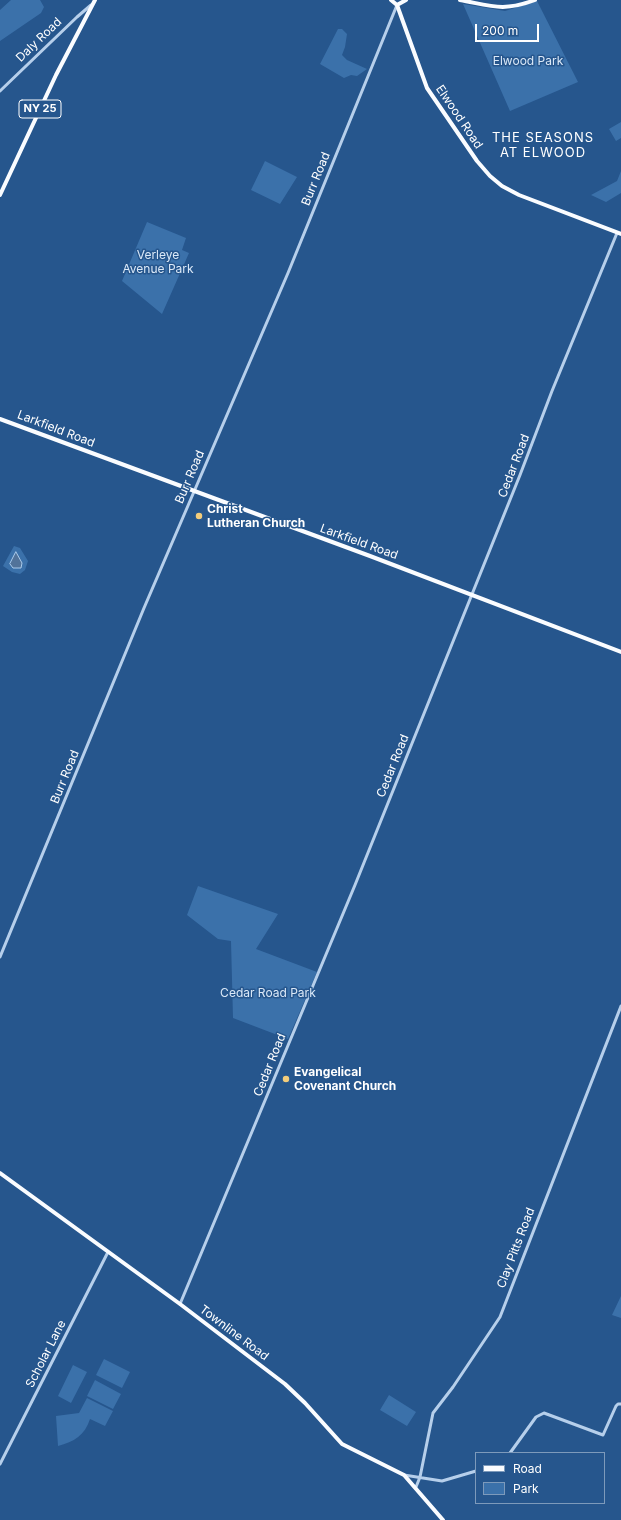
<!DOCTYPE html>
<html>
<head>
<meta charset="utf-8">
<style>
	body { margin:0 }
	#map { position:relative; width:621px; height:1520px; overflow:hidden; background:#26568d; font-family:Inter,sans-serif }
	canvas { display:block }
	.legend { position:absolute; left:475px; top:1452px; width:130px; height:52px; box-sizing:border-box; background:#26568d; border:1px solid #7d9abb; margin:0; padding:5px 7px; list-style:none; font-size:12px; color:#fff }
	.legend li { display:flex; align-items:center; gap:8px; height:20px }
	.legend b { width:20px; border:1px solid #7d9abb }
	.scale { position:absolute; left:475px; top:24px; width:64px; height:18px; box-sizing:border-box; border:2px solid #fff; border-top:0; padding-left:5px; font-size:12px; line-height:14px; white-space:nowrap; color:#fff; -webkit-text-stroke:3px #26568d; paint-order:stroke }
</style>
</head>
<body>
<div id="map">
<canvas width="621" height="1520"></canvas>
<ul class="legend">
<li><b style="height:5px;background:#fafcff"></b>Road</li>
<li><b style="height:11px;background:#3b71aa"></b>Park</li>
</ul>
<div class="scale">200 m</div>
</div>
<script>
const g = document.querySelector('canvas').getContext('2d');
g.lineJoin = 'round';
function paint(path, color) {
  g.fillStyle = color;
  g.fill(path, 'evenodd');
}
function stroke(path, color, width, dash) {
  g.strokeStyle = color;
  g.lineWidth = width;
  g.lineCap = dash ? 'butt' : 'round';
  g.setLineDash(dash || []);
  g.stroke(path);
}
function drawText(font, color, halo, rows, align = 'center') {
  g.font = font + ' Inter,sans-serif';
  g.lineWidth = 3;
  g.setLineDash([]);
  g.textBaseline = 'middle';
  g.strokeStyle = halo;
  g.fillStyle = color;
  for (const [text, x, y, turn = 0] of rows) {
    g.save();
    g.translate(x, y);
    g.rotate((+turn || 0) * Math.PI / 180);
    g.textAlign = isNaN(turn) ? turn : align;
    if (halo) g.strokeText(text, 0, 0);
    g.fillText(text, 0, 0);
    g.restore();
  }
}
paint(new Path2D(`
	M11,0H40L44,7L41,13L0,41V10Z
	M537,1L578,82L510,111L463,4L505,11Z
	M338,29H342L347,34L345,47L342,55L347,60L367,69L357,76L351,75L344,78L320,64Z
	M621,122V138L616,141L609,129Z
	M265,161L297,177L280,204L251,190Z
	M621,171V193L606,202L591,195L617,181Z
	M147,222L186,238L182,250L189,253L162,314L122,281Z
	M14,546L20,548L28,561L25,570L20,574L12,572L3,566Z
	M198,886L278,914L256,949L317,972L288,1039L233,1018L231,941L218,939L187,915Z
	M621,1296V1318L612,1315Z
	M104,1359L130,1372L122,1388L96,1375Z
	M73,1365L87,1372L71,1403L58,1396Z
	M95,1380L121,1394L113,1409L87,1396Z
	M389,1395L416,1412L407,1426L380,1410Z
	M87,1398L113,1411L105,1426L90,1419C85,1435 74,1442 58,1446L56,1416L79,1413Z`), '#3b71aa');
const water = new Path2D(`
	M16,552L22,563L21,568H13L10,564Z`);
paint(water, '#52739a');
stroke(water, '#abcbeb', 1);
stroke(new Path2D(`
	M0,91L77,17L91,5
	M0,957L144,608L288,273L397,5
	M180,1304L355,885L520,475L552,391L617,233
	M510,1453L536,1417L544,1413L603,1435L616,1406L618,1404H621
	M0,1464L108,1252
	M404,1475L442,1481L476,1471
	M416,1487L420,1477L433,1413L453,1387L500,1317L621,1006`), '#b6cfeb', 3);
stroke(new Path2D(`
	M391,0L397,5L427,88L477,161L490,176L502,186L519,195L621,234
	M460,0C492,6 503,12 535,0
	M397,5L406,0
	M0,195L56,75L95,0
	M0,419L370,556L621,652
	M0,1173L180,1304L285,1384L305,1403L342,1444L404,1475L443,1520`), '#fafcff', 4);
for (const [x, y, r, color] of [
	[199,516,4,"#f4cd7b"],
	[286,1079,4,"#f4cd7b"]
]) {
  const dot = new Path2D();
  dot.arc(x, y, r, 0, 2 * Math.PI);
  g.fillStyle = color;
  g.fill(dot);
  stroke(dot, '#26568d', 1.5);
}
for (const [x, y, w] of [
	[40,109,42]
]) {
  const box = new Path2D();
  box.roundRect(x - w / 2, y - 9, w, 18, 3);
  g.fillStyle = '#26568d';
  g.fill(box);
  stroke(box, '#fff', 1);
}
drawText('bold 11px', '#fff', null, [
	["NY 25",40,109]
]);
drawText('12px', '#fff', '#26568d', [
	["Daly Road",39,40,-44],
	["Elwood Road",459,117,56],
	["Burr Road",316,179,-68],
	["Larkfield Road",56,429,21],
	["Cedar Road",514,466,-69],
	["Burr Road",190,477,-67],
	["Larkfield Road",359,542,20],
	["Cedar Road",393,766,-68],
	["Burr Road",65,777,-68],
	["Cedar Road",270,1065,-68],
	["Clay Pitts Road",516,1248,-69],
	["Townline Road",234,1333,37],
	["Scholar Lane",46,1354,-63]
]);
drawText('12px', '#dbe9f8', '#26568d', [
	["Elwood Park",528,61],
	["Verleye",158,255],
	["Avenue Park",158,269],
	["Cedar Road Park",268,993]
]);
drawText('bold 12px', '#fff', '#26568d', [
	["Christ",207,509],
	["Lutheran Church",207,523],
	["Evangelical",294,1072],
	["Covenant Church",294,1086]
], 'left');
g.letterSpacing = '1px';
drawText('13px', '#fff', '#26568d', [
	["THE SEASONS",543,138],
	["AT ELWOOD",543,153]
]);
g.letterSpacing = '0px';
</script>
</body>
</html>
